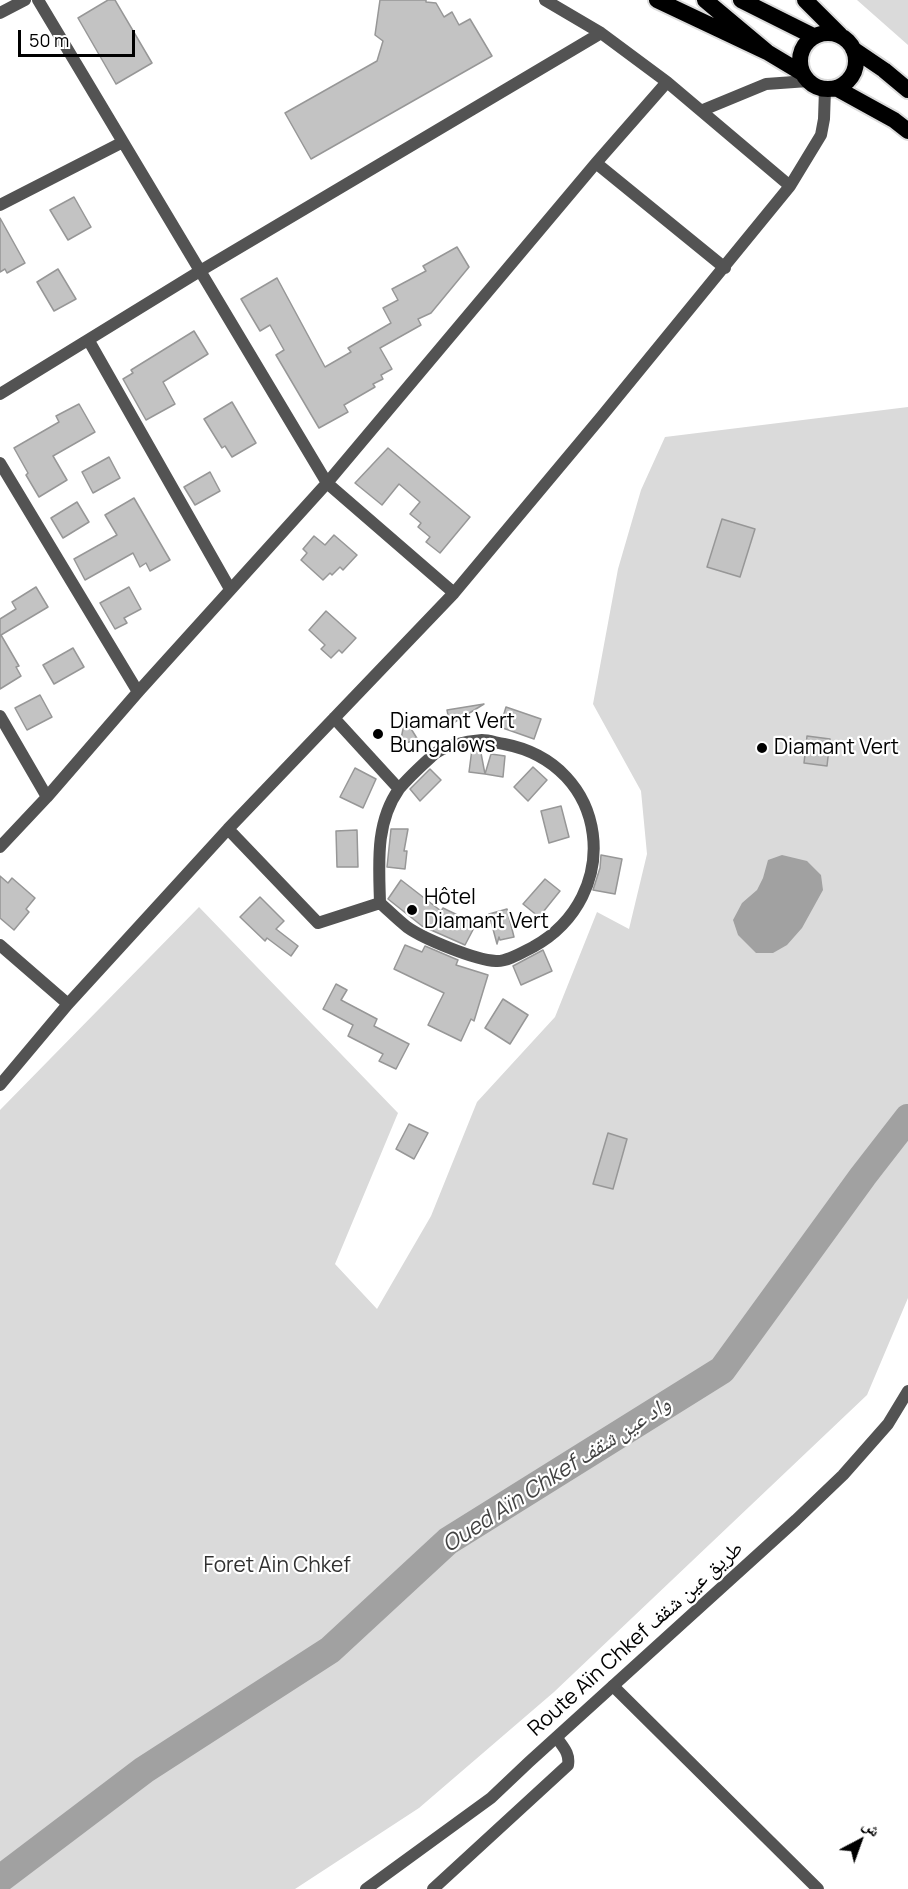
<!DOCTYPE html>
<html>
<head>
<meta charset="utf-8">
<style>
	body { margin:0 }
	#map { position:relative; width:908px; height:1889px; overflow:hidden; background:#fff; font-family:Manrope,"Noto Naskh Arabic",sans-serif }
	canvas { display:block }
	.north { position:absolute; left:830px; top:1811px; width:60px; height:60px; -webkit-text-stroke:4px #fff; paint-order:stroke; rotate:41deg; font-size:16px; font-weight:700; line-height:24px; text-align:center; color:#000 }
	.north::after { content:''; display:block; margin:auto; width:21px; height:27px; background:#000; clip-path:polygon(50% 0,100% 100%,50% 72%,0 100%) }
	.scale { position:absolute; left:18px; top:30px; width:117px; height:27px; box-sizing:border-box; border:3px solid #000; border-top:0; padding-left:8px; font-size:18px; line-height:21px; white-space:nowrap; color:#000; -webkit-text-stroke:4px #fff; paint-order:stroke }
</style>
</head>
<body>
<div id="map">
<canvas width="908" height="1889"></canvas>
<div class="north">ش</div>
<div class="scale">50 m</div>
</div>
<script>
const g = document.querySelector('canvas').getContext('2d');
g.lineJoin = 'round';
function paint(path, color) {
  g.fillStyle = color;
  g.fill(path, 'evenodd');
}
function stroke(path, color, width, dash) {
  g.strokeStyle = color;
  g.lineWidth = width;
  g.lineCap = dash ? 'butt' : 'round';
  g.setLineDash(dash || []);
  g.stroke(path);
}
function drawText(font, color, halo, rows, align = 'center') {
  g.font = font + ' Manrope,"Noto Naskh Arabic",sans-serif';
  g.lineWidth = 4.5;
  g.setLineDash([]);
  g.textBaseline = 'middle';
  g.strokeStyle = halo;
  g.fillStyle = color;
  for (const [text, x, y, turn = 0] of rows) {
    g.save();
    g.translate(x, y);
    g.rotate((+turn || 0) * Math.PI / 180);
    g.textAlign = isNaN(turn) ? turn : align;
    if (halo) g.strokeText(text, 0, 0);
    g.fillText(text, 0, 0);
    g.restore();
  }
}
paint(new Path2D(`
	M857,0H908V45Z
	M908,407V1298L867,1395L554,1692L419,1808L295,1889H0V1110L199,907L398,1113L335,1264L377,1309L431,1216L477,1102L555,1017L597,912L629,929L647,854L641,791L593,704L618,569L641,490L665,437Z`), '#dadada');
paint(new Path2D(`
	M782,855L807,861L821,875L823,890L802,928L787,945L773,953H756L738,935L733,920L742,903L757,890L763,878L768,860Z`), '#a1a1a1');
stroke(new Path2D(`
	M0,1879L144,1770L330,1650L448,1541L722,1370L863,1176L908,1118`), '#a1a1a1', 28);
const building = new Path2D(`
	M108,0H115L152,63L116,84L78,18Z
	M380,0H426V2L436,3L444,17L452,12L459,25L470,19L492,56L311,159L285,113L377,61L383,41L375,35Z
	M74,197L91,227L68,240L50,210Z
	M0,218L25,263L7,273L5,269L0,272Z
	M457,247L469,267L431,313L418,319L421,325L380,348L392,369L381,375L383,379L373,384L375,387L344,405L348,412L319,428L276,355L284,350L270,325L260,331L241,299L277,278L325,367L351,352L348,348L391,323L383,308L398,300L392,289L426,271L423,266Z
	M58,269L76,299L54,311L37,282Z
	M194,331L208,354L163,382L175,404L146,420L123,379L133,373L131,370Z
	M232,402L256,443L232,457L225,446L222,448L204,419Z
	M79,404L95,432L53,456L67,480L39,497L26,475L28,473L14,448L59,422L56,416Z
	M388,448L470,517L440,553L426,542L430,537L418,527L421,523L410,514L420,502L399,484L382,505L355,483Z
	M109,457L120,478L93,493L82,472Z
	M210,472L220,491L195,505L184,487Z
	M134,498L170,560L150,571L146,563L140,567L133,553L85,580L74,559L117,535L105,515Z
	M77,502L89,522L63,538L51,518Z
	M722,519L755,529L740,577L707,567Z
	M334,535L357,555L343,570L340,567L332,575L330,573L323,580L301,560L307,553L303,549L314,536L325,545Z
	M36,587L48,607L1,635L19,666L16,667L21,676L0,689V619L16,609L12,602Z
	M129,587L141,609L124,618L127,623L115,629L100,603Z
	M326,611L356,638L342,653L339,650L331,658L321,649L325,645L309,630Z
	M73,648L84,667L54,684L43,665Z
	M40,695L52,717L27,730L15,708Z
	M484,704L450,725L447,710Z
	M506,707L541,719L534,739L500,727Z
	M405,719L418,740L400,744Z
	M807,736L830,739L827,766L804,763Z
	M480,748L485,774L469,772L472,749Z
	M491,754L505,756L503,777L485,774Z
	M533,767L547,780L528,801L514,787Z
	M355,768L376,779L363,808L340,797Z
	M430,769L441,780L420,801L410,789Z
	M561,806L569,837L549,843L541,811Z
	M391,829H408L404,851H407L405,869L387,867Z
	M357,830L358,867H337L336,831Z
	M601,855L622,859L615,894L593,890L600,868Z
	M0,876L8,883L12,878L35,898L26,909L29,912L14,930L0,918Z
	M545,879L560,891L539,917L523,904Z
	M401,880L441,911L443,908L476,924L465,945L422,926L388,899Z
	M260,897L284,921L276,929L298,946L291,956L267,938L265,941L240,917Z
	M507,909L514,937L500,940L499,937L497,944L489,914Z
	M405,945L422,952L425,946L458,960L456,965L488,975L474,1021L471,1019L461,1041L428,1025L444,993L394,969Z
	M543,950L552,971L521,985L513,966Z
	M336,984L347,990L341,1000L377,1019L374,1026L409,1044L396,1069L379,1061L383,1054L348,1036L353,1025L323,1009Z
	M503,999L528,1015L510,1044L485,1028Z
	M409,1124L428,1133L414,1159L396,1149Z
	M608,1133L627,1139L613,1189L593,1184Z`);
paint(building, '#c3c3c3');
stroke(building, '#979797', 1.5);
const trunk = new Path2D(`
	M657,0L767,52
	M705,0L767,52L802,73
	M741,0L813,36
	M805,0L840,35
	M800 61a28 28 0 1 1 56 0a28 28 0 1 1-56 0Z
	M853,49L884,70L908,90
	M836,88L894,120L908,131`);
stroke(trunk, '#dbdbdb', 20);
stroke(new Path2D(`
	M38,0L327,483L454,593
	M545,0L601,33L667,82L790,186
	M0,13L25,0
	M703,110L766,84L808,81
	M596,163L725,268
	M0,205L123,142
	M89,341L230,589
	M0,394L200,271L601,33
	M0,463L138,692
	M0,716L47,797
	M334,718L399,789
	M228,829L318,923L380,903C389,911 398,920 407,927C424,939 475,960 496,961C507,962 523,952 533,947C625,896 610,764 504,744C497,743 489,740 482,740C467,741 441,746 431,757C420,767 408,778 399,789C375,823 379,864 380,903
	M0,847L47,797L138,692L327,483L596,163L667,82
	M0,945L68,1004
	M0,1085L68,1004L228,829L454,593L602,416L790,186L821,135L824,119L825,89
	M613,1686L818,1889
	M433,1889L568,1765C570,1753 563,1747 557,1738`), '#535353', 12);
stroke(new Path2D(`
	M366,1889L491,1798L529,1762L796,1520L843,1475L888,1424L908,1391`), '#535353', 12);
stroke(trunk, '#000', 16);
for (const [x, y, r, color] of [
	[378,734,6,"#000"],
	[762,748,6,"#000"],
	[412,910,6,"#000"]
]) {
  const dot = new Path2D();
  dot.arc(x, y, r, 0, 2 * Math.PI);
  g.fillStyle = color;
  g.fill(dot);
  stroke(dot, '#fff', 2);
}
drawText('21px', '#000', '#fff', [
	["Diamant Vert",390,722],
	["Bungalows",390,746],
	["Diamant Vert",774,748],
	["Hôtel",424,898],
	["Diamant Vert",424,922]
], 'left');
drawText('21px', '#313131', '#fff', [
	["Foret Ain Chkef",277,1566]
]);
drawText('21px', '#000', '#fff', [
	["Route Aïn Chkef طريق عين شقف",636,1639,-42]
]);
drawText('italic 22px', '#424242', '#fff', [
	["Oued Aïn Chkef واد عين شقف",557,1475,-33]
]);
</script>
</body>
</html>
